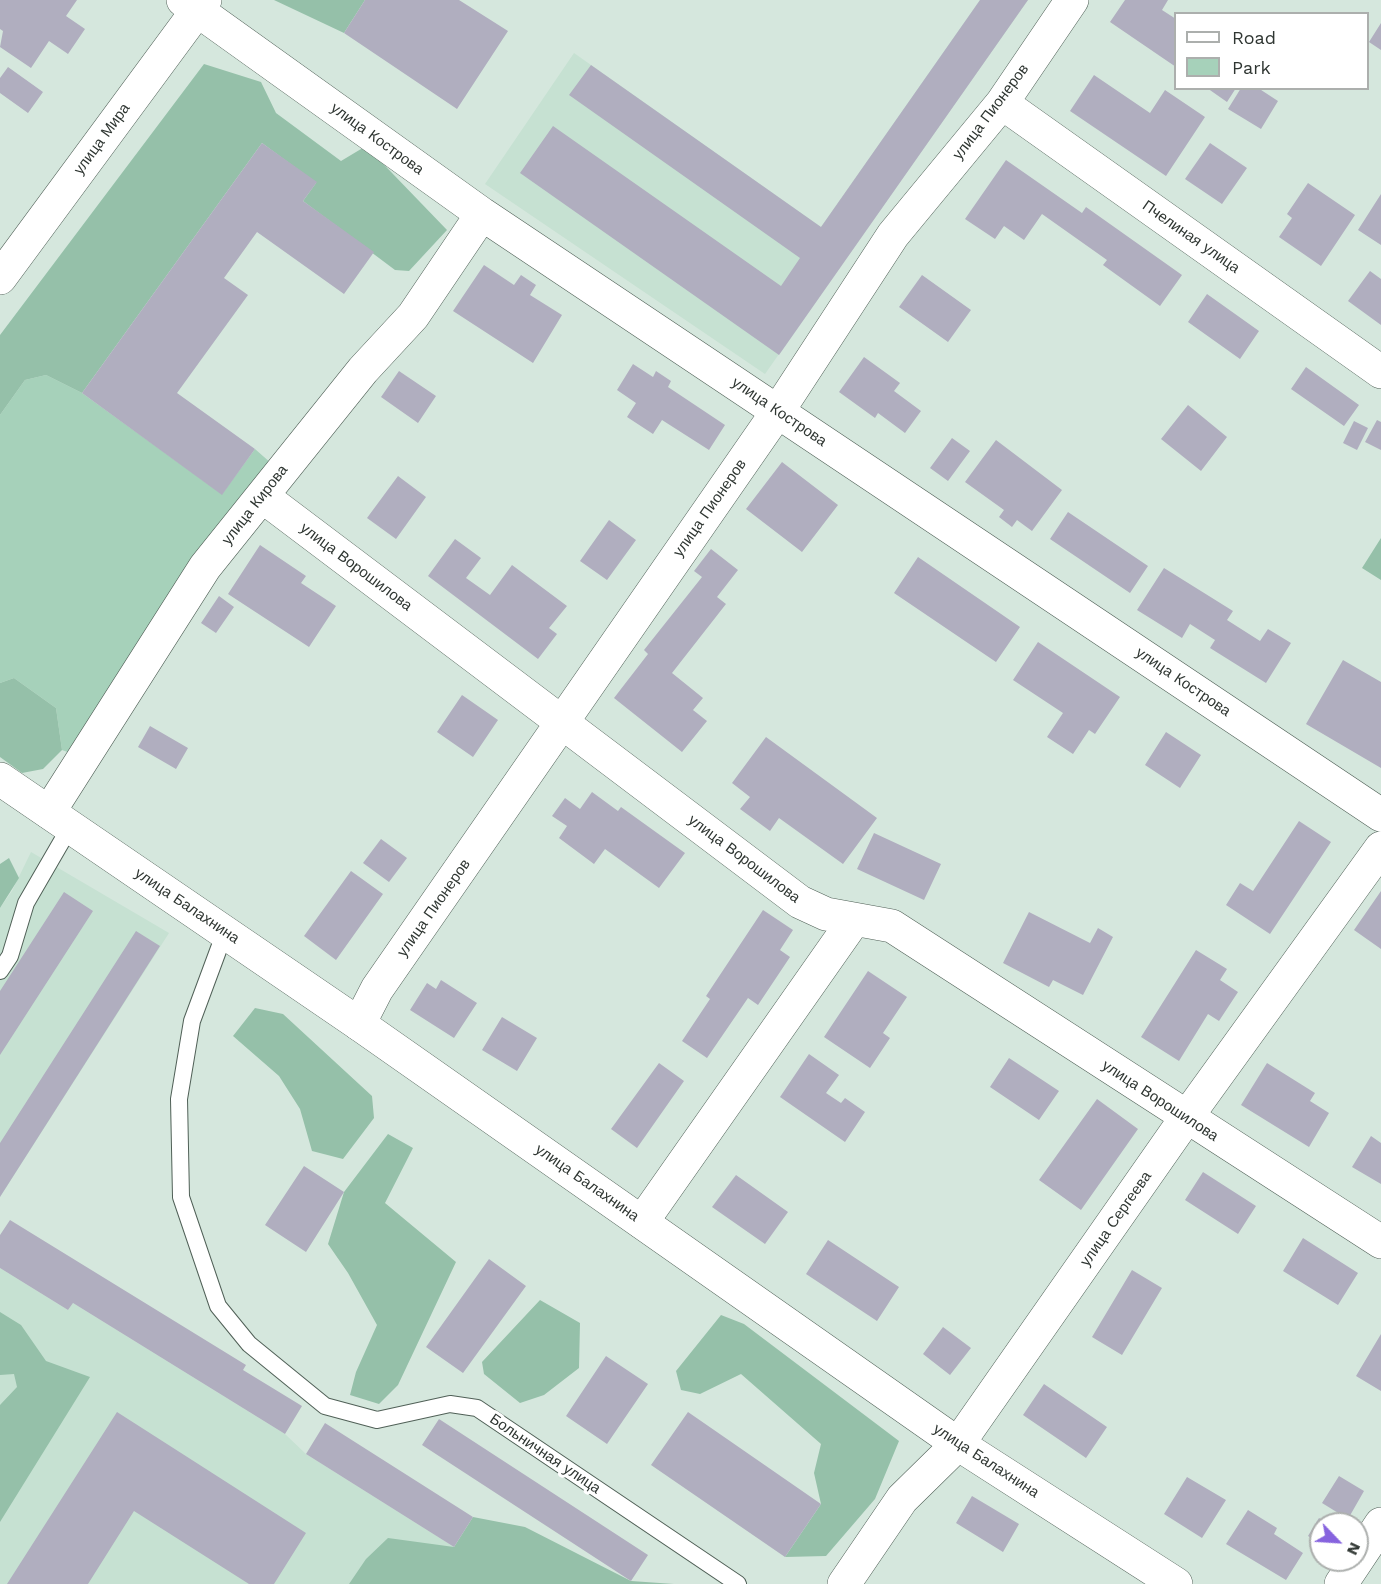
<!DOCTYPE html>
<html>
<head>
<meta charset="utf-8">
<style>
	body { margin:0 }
	#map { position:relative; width:1381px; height:1584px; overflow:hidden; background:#d5e7dd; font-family:"Work Sans",sans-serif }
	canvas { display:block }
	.legend { position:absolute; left:1174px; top:12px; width:195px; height:78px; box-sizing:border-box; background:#fff; border:2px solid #acafad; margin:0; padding:8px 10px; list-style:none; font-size:18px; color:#2f3632 }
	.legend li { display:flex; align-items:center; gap:12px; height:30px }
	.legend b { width:30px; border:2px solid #acafad }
	.north { position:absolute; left:1309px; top:1512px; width:60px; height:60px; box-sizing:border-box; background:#fff; border:2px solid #acafad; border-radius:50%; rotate:115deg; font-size:16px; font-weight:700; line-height:24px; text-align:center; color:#2f3632 }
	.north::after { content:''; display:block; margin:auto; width:21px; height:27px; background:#8663de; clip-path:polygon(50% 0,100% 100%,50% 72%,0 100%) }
</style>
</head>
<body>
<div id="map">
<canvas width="1381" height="1584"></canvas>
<ul class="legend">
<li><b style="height:8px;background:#fff"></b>Road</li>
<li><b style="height:16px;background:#a6d1ba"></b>Park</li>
</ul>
<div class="north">N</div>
</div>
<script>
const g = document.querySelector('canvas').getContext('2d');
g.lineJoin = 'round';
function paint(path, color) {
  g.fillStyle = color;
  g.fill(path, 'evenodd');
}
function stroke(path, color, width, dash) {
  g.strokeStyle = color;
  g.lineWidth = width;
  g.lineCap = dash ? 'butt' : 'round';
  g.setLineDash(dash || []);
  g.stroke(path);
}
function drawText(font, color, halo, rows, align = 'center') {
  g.font = font + ' "Work Sans",sans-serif';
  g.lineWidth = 6;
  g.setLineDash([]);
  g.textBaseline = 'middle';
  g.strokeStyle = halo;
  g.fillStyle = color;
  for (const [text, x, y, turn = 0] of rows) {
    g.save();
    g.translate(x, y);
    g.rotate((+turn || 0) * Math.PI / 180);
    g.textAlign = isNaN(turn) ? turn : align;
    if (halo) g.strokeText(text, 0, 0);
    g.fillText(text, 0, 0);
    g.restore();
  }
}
paint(new Path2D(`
	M980,0H1028L765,374L485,184L574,53L821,227Z
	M31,852L169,933L0,1197V908L12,891Z
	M0,1268L68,1310L73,1303L285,1434L306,1454L454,1547L490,1584H0Z`), '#c6e1d2');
paint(new Path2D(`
	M46,375L82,393L222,494L255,449L272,464L73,754L62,750L56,708L14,678L0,683V415L25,380Z`), '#a6d1ba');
paint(new Path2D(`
	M274,0H365L344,33Z
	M204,64L261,82L276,113L341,161L366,146L447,230L409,271L395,270L303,201L316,183L262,143L82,393L46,375L25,380L0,415V335Z
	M1381,538V580L1362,568Z
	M14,678L56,708L62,750L43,769L22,773L0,757V683Z
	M9,858L19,878L0,908V864Z
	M255,1008L283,1014L372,1096L374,1118L343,1159L312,1151L300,1109L279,1076L233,1036Z
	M388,1134L413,1148L385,1203L456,1262L398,1385L379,1404L350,1395L356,1372L377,1325L348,1273L328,1244L344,1192Z
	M540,1300L580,1323L579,1368L544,1395L520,1403L484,1374L482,1362Z
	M0,1312L21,1325L46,1361L90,1377L0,1522V1405L17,1387L14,1374L0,1375Z
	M721,1315L744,1324L899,1441L875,1499L826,1556L785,1557L821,1504L814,1473L821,1444L741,1374L700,1394L681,1390L676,1371Z
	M473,1517L525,1527L631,1581L674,1584H349L366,1559L388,1538L454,1547Z`), '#95c0a9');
paint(new Path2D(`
	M0,0H77L66,16L85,29L68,54L49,41L31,68L0,47L3,31L0,29Z
	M365,0H459L508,31L457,109L344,33Z
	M980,0H1028L779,355L520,173L553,126L781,286L800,258L569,95L591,65L821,227Z
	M1125,0H1168L1162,10L1176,19V67L1110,22Z
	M1381,23V50L1369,42Z
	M8,67L43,92L28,113L0,93V78Z
	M1094,75L1150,113L1165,90L1205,117L1166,176L1070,111Z
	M1207,88H1236L1227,102Z
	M1241,88H1258L1278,101L1261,129L1228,109Z
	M262,143L317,182L303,201L374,252L344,294L257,232L224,278L248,295L177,393L255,449L222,495L82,393Z
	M1210,143L1247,168L1222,204L1185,179Z
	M1006,160L1082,213L1086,207L1182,275L1160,306L1103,265L1107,260L1042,214L1024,240L1004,226L995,239L965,219Z
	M1308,183L1355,215L1321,266L1279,237L1292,218L1287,214Z
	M1381,194V245L1358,230Z
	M484,265L514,285L521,275L536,285L530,295L562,315L533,363L453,311Z
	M1370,271L1381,279V325L1348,301Z
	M922,275L971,310L948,342L899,307Z
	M1207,294L1259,331L1240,359L1188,322Z
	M864,357L900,383L894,391L921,411L905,433L878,413L875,418L839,392Z
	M633,364L653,377L656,371L671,381L668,387L725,425L709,450L662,420L653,434L627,417L636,403L617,390Z
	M1306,367L1359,405L1344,426L1291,389Z
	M399,371L436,396L418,423L381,397Z
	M1188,405L1227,437L1201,471L1161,439Z
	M1377,420L1381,422V450L1365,442Z
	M1354,421L1368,428L1357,450L1343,443Z
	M952,438L970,451L948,481L930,468Z
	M996,440L1062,490L1032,531L1017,520L1012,527L999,517L1004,510L965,482Z
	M782,462L838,505L802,552L746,509Z
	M398,476L426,497L396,539L367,518Z
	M1068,512L1148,566L1130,593L1050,539Z
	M609,520L636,540L607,580L580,561Z
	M455,539L481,558L466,578L490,595L512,565L567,606L549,628L557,634L538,659L428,576Z
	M260,545L306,576L301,583L336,606L309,647L228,594Z
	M711,549L738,570L717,597L726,604L672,673L703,698L693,710L707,721L682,752L614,698L648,654L644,650L702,577L694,571Z
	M918,557L1020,627L996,662L894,593Z
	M1164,568L1233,611L1227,620L1260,641L1268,629L1291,643L1266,683L1210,648L1215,640L1190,624L1182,638L1137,610Z
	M219,596L234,607L216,633L201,623Z
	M1038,642L1120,697L1095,734L1089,730L1073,754L1047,737L1063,713L1013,680Z
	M1343,660L1381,682V768L1306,724Z
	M462,695L498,720L473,757L437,732Z
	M150,726L188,748L176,769L138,747Z
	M1166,732L1201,755L1180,788L1145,765Z
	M766,737L877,818L843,864L779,818L770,831L740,809L750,797L732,783Z
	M592,792L618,811L621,807L685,853L659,888L605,849L594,864L559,838L567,826L552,816L565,798L580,809Z
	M1299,821L1331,842L1270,934L1226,905L1240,883L1253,891Z
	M874,833L941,864L924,900L857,869Z
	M381,839L407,858L389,882L363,863Z
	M351,871L383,894L336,960L304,936Z
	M1381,891V949L1354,930Z
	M64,892L93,911L0,1055V991Z
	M763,910L793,930L780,950L790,957L758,1005L748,998L707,1058L682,1041L710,999L706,996Z
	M1029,912L1090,943L1098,928L1113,937L1083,995L1053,980L1049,987L1003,963Z
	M136,931L160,946L0,1197V1143Z
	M1196,950L1227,969L1220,980L1238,992L1219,1021L1208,1014L1179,1061L1141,1037Z
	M868,971L907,997L883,1033L890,1038L870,1068L824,1037Z
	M441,980L477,1003L454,1038L410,1010L427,983L436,989Z
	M502,1017L537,1038L517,1071L482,1050Z
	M809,1054L839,1075L826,1093L841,1103L845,1098L865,1112L845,1142L780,1097Z
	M1009,1058L1059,1091L1039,1120L990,1087Z
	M659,1063L684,1081L637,1148L611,1129Z
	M1267,1063L1315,1093L1310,1101L1329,1113L1309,1147L1241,1105Z
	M1097,1099L1138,1129L1081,1210L1039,1180Z
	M1371,1136L1381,1143V1184L1352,1167Z
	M304,1166L344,1192L306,1252L265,1225Z
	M1203,1172L1256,1206L1238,1234L1185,1200Z
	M736,1175L788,1212L765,1244L712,1207Z
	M10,1220L246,1365L243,1370L302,1406L285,1434L73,1303L68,1310L0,1268V1235Z
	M1303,1238L1358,1273L1338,1305L1283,1271Z
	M828,1240L899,1287L877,1321L806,1274Z
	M489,1259L526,1286L463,1373L426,1347Z
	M1132,1270L1162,1288L1122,1355L1092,1337Z
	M943,1327L971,1348L950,1375L923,1354Z
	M1381,1334V1391L1356,1376Z
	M606,1356L648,1384L607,1444L566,1416Z
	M1044,1384L1107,1427L1086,1458L1023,1415Z
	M117,1412L306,1533L274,1584H249L134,1511L88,1584H7Z
	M688,1412L821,1504L785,1557L651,1465Z
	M439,1419L648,1555L631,1581L422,1445Z
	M325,1423L473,1517L454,1547L306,1454Z
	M1339,1476L1364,1491L1348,1519L1322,1503Z
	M1187,1477L1226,1500L1202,1538L1164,1514Z
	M972,1496L1019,1524L1003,1552L956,1523Z
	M1248,1510L1277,1528L1274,1534L1303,1553L1286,1580L1226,1544Z
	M1319,1518L1329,1524H1321V1544L1308,1536Z`), '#b0aebf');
const lane = new Path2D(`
	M225,932L192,1021L179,1099L181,1197L218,1306L249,1344L325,1406L377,1420L450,1404L477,1408L738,1584
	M0,971L10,956L26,903L70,827`);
const street = new Path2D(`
	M183,0L482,214L1381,815
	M1002,103L1381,372
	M262,496L800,902L826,914L892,926L1381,1242
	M49,812L205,567L363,370L413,316L482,214
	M359,1024L377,989L778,411L893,235L1002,103L1072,0
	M642,1222L854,920
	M1357,1560L1381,1524
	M844,1584L902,1499L958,1444L1186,1118L1381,848
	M1341,1584L1357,1560`);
const secondary = new Path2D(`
	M0,278L205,0
	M0,779L359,1024L958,1444L1176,1584`);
stroke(lane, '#506057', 18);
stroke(street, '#506057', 34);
stroke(secondary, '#506057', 34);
stroke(lane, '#fff', 16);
stroke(street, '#fff', 33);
stroke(secondary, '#fff', 33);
drawText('15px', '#2f3632', '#fff', [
	["улица Пионеров",991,112,-53],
	["улица Мира",102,139,-54],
	["улица Кострова",377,139,36],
	["Пчелиная улица",1191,237,35],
	["улица Кострова",779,412,34],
	["улица Кирова",255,505,-52],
	["улица Пионеров",710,508,-55],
	["улица Ворошилова",356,567,37],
	["улица Кострова",1183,682,34],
	["улица Ворошилова",744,859,37],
	["улица Балахнина",187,906,34],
	["улица Пионеров",434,908,-55],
	["улица Ворошилова",1160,1101,33],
	["улица Балахнина",587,1183,35],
	["улица Сергеева",1116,1219,-55],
	["Больничная улица",545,1454,34],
	["улица Балахнина",986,1461,33]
]);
</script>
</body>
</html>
